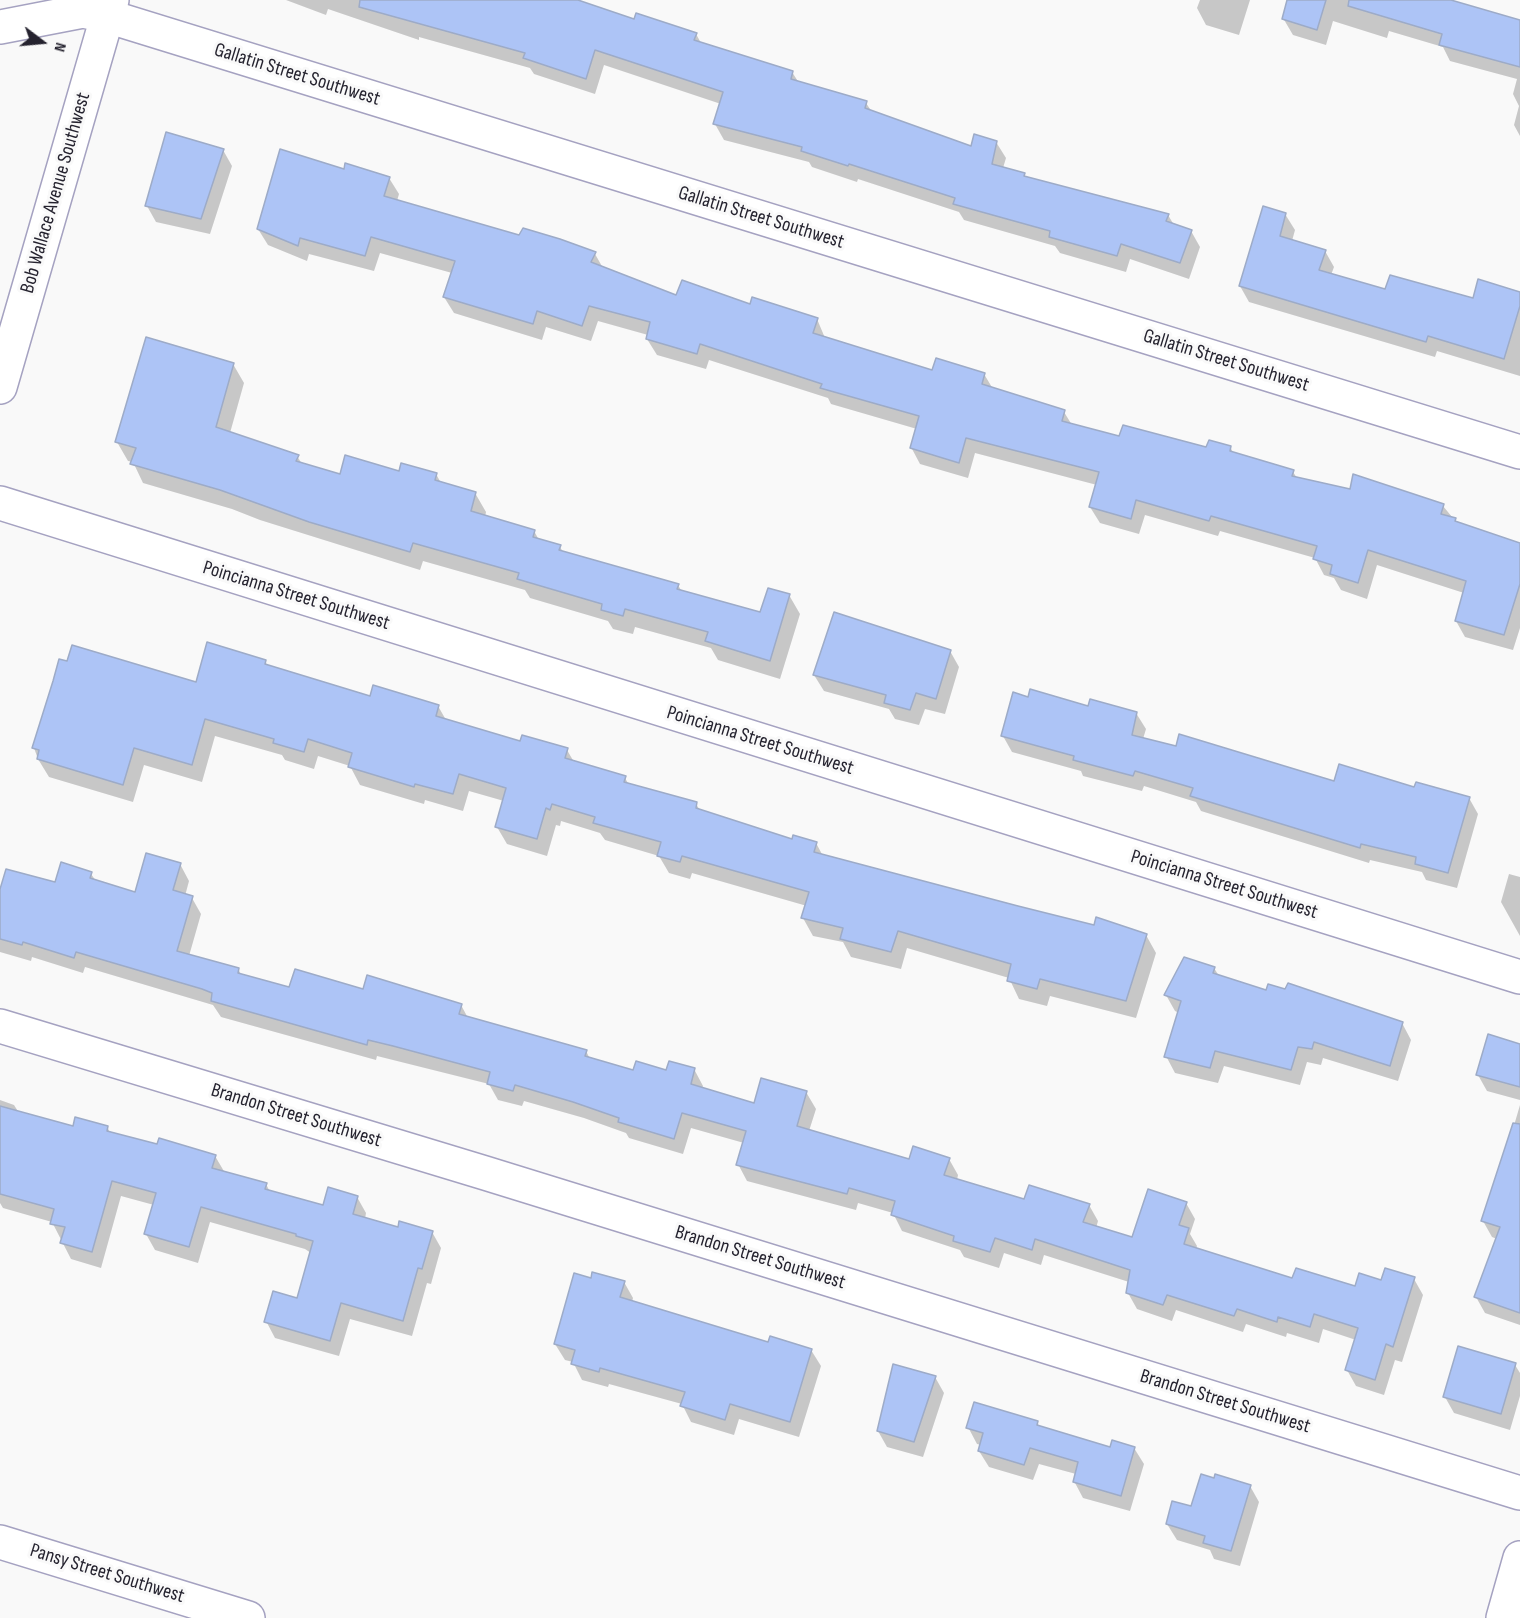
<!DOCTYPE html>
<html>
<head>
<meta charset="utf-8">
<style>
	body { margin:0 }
	#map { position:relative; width:1520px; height:1618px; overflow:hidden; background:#f9f9f9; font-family:"Sofia Sans Condensed",sans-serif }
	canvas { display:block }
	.north { position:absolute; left:12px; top:12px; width:60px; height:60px; -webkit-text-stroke:4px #f9f9f9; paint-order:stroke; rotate:106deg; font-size:16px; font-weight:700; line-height:24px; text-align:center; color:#25232f }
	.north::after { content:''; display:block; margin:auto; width:21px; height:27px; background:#25232f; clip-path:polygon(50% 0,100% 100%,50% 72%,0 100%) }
</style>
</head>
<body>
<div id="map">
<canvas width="1520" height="1618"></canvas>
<div class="north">N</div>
</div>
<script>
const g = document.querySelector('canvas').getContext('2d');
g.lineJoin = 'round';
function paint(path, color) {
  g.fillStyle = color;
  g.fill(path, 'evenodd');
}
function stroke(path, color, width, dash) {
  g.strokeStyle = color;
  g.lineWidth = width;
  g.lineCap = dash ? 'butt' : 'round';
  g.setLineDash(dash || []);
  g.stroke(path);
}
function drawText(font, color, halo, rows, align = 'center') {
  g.font = font + ' "Sofia Sans Condensed",sans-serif';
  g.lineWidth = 6;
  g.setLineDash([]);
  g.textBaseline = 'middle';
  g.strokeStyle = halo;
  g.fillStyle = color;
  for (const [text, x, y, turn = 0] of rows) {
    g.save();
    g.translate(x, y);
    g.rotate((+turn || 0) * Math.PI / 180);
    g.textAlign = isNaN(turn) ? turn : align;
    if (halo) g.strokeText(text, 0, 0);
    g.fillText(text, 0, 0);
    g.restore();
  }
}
paint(new Path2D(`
	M286,0H574L635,21L696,34L701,43L792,72L799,83L866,103L872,112L972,148L996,142L1006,158L1003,168L1024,174L1027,179L1168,215L1174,225L1191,231L1200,247L1189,279L1130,259L1126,272L1060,253L1055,246L964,220L959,212L858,179L857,182L812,167L809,162L724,140L715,124L721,104L604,65L595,94L534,74L530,68L419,37V40L328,9L326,15Z
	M1200,0H1250L1239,35L1206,25L1197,8Z
	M1289,0H1445L1520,21V136L1514,125L1519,106L1513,94L1517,79L1450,61L1443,47L1389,31L1387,38L1333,21L1326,45L1293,35L1283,18Z
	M223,150L232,166L210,234L156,222L147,206Z
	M345,171L389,178L399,194L397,201L520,237L595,254L603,268L677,296L751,306L817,319L825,338L933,371L984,374L993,389L1064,412L1072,425L1120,438L1207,449L1230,447L1234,454L1293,472L1297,478L1351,491L1443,506L1457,523L1520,544V628L1513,650L1465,637L1456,621L1464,593L1377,565L1367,599L1341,590L1334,578L1324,575L1315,558L1220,531L1218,536L1145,515L1139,534L1100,523L1090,507L1097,485L975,453L968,478L920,464L911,447L917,429L831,404L828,398L709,360L706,369L657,355L647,339L648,335L598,321L591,341L546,327L542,340L454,313L444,297L452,273L380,253L374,271L309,254L307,261L268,245L258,229Z
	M1285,214L1295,230L1292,241L1325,251L1334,267L1331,275L1386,291L1474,300L1520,293V376L1437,351L1435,357L1249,302L1240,286Z
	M233,364L244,383L230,433L297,456L302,464L341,475L400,472L436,474L441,483L475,493L486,512L485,517L534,531L539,540L560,547L563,552L678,585L682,592L761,614L789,595L800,614L780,679L718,660L711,648L635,627L633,634L613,629L608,621L530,598L525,590L423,561L420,570L260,520L232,509L143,483L133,462L128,461L117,442Z
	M950,651L959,667L945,714L925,709L919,725L895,719L889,709L824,691L814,675Z
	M265,661L268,667L371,697L438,706L446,720L521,743L567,750L574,762L625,778L629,785L696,804L701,812L793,841L816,843L823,856L1095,926L1146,935L1156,953L1136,1018L1050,996L1047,1006L1019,999L1009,978L907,948L901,969L851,957L843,942L813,936L803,918L807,906L692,873L690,879L669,873L659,856L605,840L600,833L561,821L560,826L556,825L547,856L507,844L497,827L504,801L469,791L463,811L425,800L424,804L360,785L350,766L318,756L314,769L285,760L282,755L215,736L202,782L144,765L133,802L49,777L38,759L34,748L197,684Z
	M1029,698L1136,713L1146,729L1143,739L1335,782L1415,789L1469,798L1478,814L1457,888L1426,880L1422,872L1370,860L1369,863L1201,811L1196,802L1144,786L1142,791L1083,776L1081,771L1012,752L1003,736Z
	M180,864L189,881L185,896L192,898L201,914L189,956L238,969L242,976L290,989L364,991L461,1005L468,1018L586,1051L590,1059L634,1072L694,1069L703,1086L702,1089L755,1105L806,1092L816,1109L809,1131L910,1160L949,1159L958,1175L957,1180L1025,1201L1089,1205L1098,1221L1096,1228L1133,1239L1186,1203L1195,1219L1190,1234L1197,1246L1196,1249L1293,1280L1356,1288L1382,1282L1414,1279L1423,1295L1402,1362L1395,1360L1384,1395L1356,1386L1347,1370L1356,1340L1323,1329L1319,1343L1287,1333L1286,1337L1246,1324L1243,1332L1176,1310L1172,1321L1137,1309L1128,1293L1129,1282L1044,1255L1041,1265L1004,1253L999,1268L964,1257L960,1250L902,1231L893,1213L858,1203L856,1210L747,1181L738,1164L744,1143L691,1128L683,1154L629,1138L626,1133L584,1118L524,1101L522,1106L498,1100L489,1084L377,1056L376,1060L221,1017L213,1005L85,967L83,973L32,957L31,961L0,952V887L56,884L91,874L96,881L136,894Z
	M1509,874L1520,877V936L1501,902Z
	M1214,968L1219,976L1267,992L1402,1023L1411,1040L1398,1081L1323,1058L1321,1065L1307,1062L1300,1085L1224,1066L1218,1083L1175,1073L1166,1056L1179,1013L1175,1011L1166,995Z
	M1520,1045V1100L1487,1091L1478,1075Z
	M0,1100L14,1105L19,1113L74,1127H107L111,1134L158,1146L215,1156L225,1173L266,1184L270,1192L324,1207L357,1197L366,1213L365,1219L399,1229L432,1232L441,1248L431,1284L427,1283L412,1336L350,1319L339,1356L275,1338L266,1321L298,1300L311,1253L305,1249L210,1222L198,1263L155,1250L146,1234L154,1205L121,1196L101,1268L71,1259L52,1222L3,1208L0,1203Z
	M1520,1105V1325L1485,1313L1476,1297L1497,1239L1492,1237L1483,1221L1501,1170Z
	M592,1279L624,1282L633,1298L632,1302L769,1344L811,1350L821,1366L799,1437L739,1419L734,1435L691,1422L682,1404L609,1384L608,1387L582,1380L573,1362L565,1360L555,1344Z
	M1515,1365L1520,1373V1396L1510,1430L1454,1413L1445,1397Z
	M935,1377L944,1393L923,1457L887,1447L878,1431Z
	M1037,1422L1040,1428L1111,1449L1134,1448L1144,1464L1130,1511L1083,1498L1074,1481L1076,1474L1039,1464L1033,1480L989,1467L979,1451L981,1445L977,1444L968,1427Z
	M1250,1486L1259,1502L1240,1566L1214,1559L1210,1550L1177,1540L1167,1524L1192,1508Z`), '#0003');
const building = new Path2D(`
	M360,0H578L634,19L636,13L697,33L694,40L793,71L791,79L867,101L865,108L971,146L974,134L997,141L992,164L1025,173L1024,176L1169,214L1166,221L1192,230L1180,263L1121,244L1117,256L1049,237L1050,231L953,204L955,198L849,164L848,166L801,151L802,147L713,124L723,92L595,50L586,79L523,58L525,53L359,7Z
	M1287,0H1326L1317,30L1282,19Z
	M1349,0H1451L1520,20V67L1439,45L1442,34L1348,6Z
	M166,132L224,149L201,219L145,206Z
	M280,149L344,169L345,163L390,177L384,196L519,235L523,228L560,239L596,252L591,262L676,295L682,280L750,304L752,297L818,318L813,333L932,370L936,358L985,373L982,384L1065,410L1062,421L1119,436L1123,425L1206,447L1209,440L1231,446L1230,451L1294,470L1292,476L1350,489L1353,474L1444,504L1441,514L1456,518L1455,521L1520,543V584L1504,635L1455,621L1466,581L1368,550L1358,583L1330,574L1332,565L1313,559L1317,546L1211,516L1209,521L1136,500L1131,519L1089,507L1099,472L966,438L959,463L910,448L919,416L820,388L822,384L700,344L697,354L646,339L650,322L589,306L582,326L537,311L533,324L443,297L455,261L371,237L365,256L300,238L298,246L257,229Z
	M1263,206L1286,213L1280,236L1326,250L1319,270L1385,289L1390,275L1473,298L1478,279L1520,292V306L1504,359L1428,336L1426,342L1239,286Z
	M146,337L234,363L216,427L299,455L296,461L340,474L345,455L399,471L401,463L437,473L435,480L476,492L471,511L535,530L533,537L561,545L559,550L679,584L677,589L760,612L768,588L790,594L770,661L705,641L708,632L625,609L623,616L601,610L602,604L517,579L519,573L413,543L410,552L309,522L220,490L130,464L136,448L115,442Z
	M834,612L951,650L936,699L916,693L910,710L884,703L886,695L813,675Z
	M207,642L266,660L265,664L370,696L373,685L439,705L436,716L520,741L522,735L568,748L565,758L626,776L624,782L697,802L696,808L792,839L793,835L817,842L814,852L1018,906L1094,925L1096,917L1147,934L1126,1001L1040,979L1037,989L1007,981L1011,964L898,931L891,952L840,939L843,928L801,918L809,892L682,856L680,862L657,856L661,842L593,823L595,817L552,804L550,810L546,808L537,839L495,827L506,788L459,774L453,794L415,784L414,787L348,767L352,753L308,739L304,752L273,743L274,739L205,719L192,765L134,748L123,785L37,759L39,750L32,748L53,681L59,659L67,661L72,645L196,682Z
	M1030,689L1088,706L1090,699L1137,712L1132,735L1176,746L1179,734L1334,781L1339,764L1414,787L1416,782L1470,797L1448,873L1415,864L1416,857L1361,844L1360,848L1190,796L1193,788L1135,771L1133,776L1073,760L1074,756L1001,736L1013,692L1028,697Z
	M146,853L181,863L173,890L193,896L177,951L239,968L238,973L289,987L295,969L363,989L367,975L462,1004L459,1014L587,1050L585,1056L633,1070L636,1061L666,1070L669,1061L695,1068L691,1084L754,1103L761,1078L807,1091L797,1126L909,1159L913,1146L950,1158L944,1175L1024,1199L1029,1185L1090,1204L1083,1222L1132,1237L1148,1189L1187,1202L1179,1225L1189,1228L1184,1244L1292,1278L1296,1268L1355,1286L1359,1273L1381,1280L1385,1268L1415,1277L1393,1347L1386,1344L1375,1380L1345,1370L1358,1328L1314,1314L1310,1327L1278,1317L1277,1322L1237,1309L1234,1316L1167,1295L1163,1305L1126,1293L1130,1270L1035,1239L1032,1250L995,1238L990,1252L953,1241L954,1236L891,1215L895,1201L849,1188L847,1194L736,1165L746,1131L682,1113L674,1139L618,1122L619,1118L573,1102L515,1085L513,1091L487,1084L490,1072L393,1046L368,1040L367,1045L211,1001L212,993L202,989L76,952L74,958L23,942L22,945L0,939V889L6,869L55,882L61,862L92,872L90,878L135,892Z
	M1184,957L1215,967L1213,973L1266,990L1268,984L1285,989L1288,983L1403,1022L1390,1066L1314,1042L1312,1049L1298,1047L1291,1070L1215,1051L1210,1068L1164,1057L1181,1001L1164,995Z
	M1488,1034L1520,1044V1087L1476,1075Z
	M0,1106L73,1126L75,1117L108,1126L107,1131L157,1144L159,1138L216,1155L212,1168L267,1183L265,1189L323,1205L328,1187L358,1196L353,1214L398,1227L399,1221L433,1231L422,1269L418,1268L403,1321L341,1303L330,1341L264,1322L273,1291L297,1298L313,1241L296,1236V1234L201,1207L189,1247L144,1234L156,1193L112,1181L92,1252L60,1243L65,1227L50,1224L54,1209L0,1194Z
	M1513,1123L1520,1124V1313L1474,1297L1500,1227L1481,1221Z
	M592,1272L625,1281L620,1297L768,1342L770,1336L812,1349L790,1422L730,1404L725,1420L680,1406L685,1392L600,1368L599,1372L571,1364L575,1350L554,1344L574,1273L591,1278Z
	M1458,1346L1516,1363L1501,1414L1443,1397Z
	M893,1364L936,1376L914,1442L877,1431Z
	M974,1402L1038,1421L1037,1425L1110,1447L1112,1440L1135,1447L1121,1496L1073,1482L1078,1462L1030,1448L1024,1465L978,1451L983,1433L966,1428Z
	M1201,1474L1214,1478L1215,1474L1251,1485L1231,1551L1203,1543L1205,1536L1166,1524L1172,1501L1191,1506Z`);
paint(building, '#adc4f6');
stroke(building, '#9dabc7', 1.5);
const minor = new Path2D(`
	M0,27L83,11L107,16L1520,452
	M0,503L1520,977
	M0,1026L485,1173L1520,1493
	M0,1542L248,1618
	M1503,1618L1520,1558`);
const major = new Path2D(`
	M0,387L112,0`);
stroke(minor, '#a5a2c1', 36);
stroke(major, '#a5a2c1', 36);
stroke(minor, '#fff', 33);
stroke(major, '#fff', 33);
drawText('20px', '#25232f', '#f9f9f9', [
	["Gallatin Street Southwest",297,75,17],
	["Bob Wallace Avenue Southwest",56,193,-74],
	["Gallatin Street Southwest",761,218,17],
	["Gallatin Street Southwest",1226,361,17],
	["Poincianna Street Southwest",296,596,17],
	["Poincianna Street Southwest",760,741,17],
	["Poincianna Street Southwest",1224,885,17],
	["Brandon Street Southwest",296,1116,17],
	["Brandon Street Southwest",760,1258,17],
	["Brandon Street Southwest",1225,1402,17],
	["Pansy Street Southwest",107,1574,17]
]);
</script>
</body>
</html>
